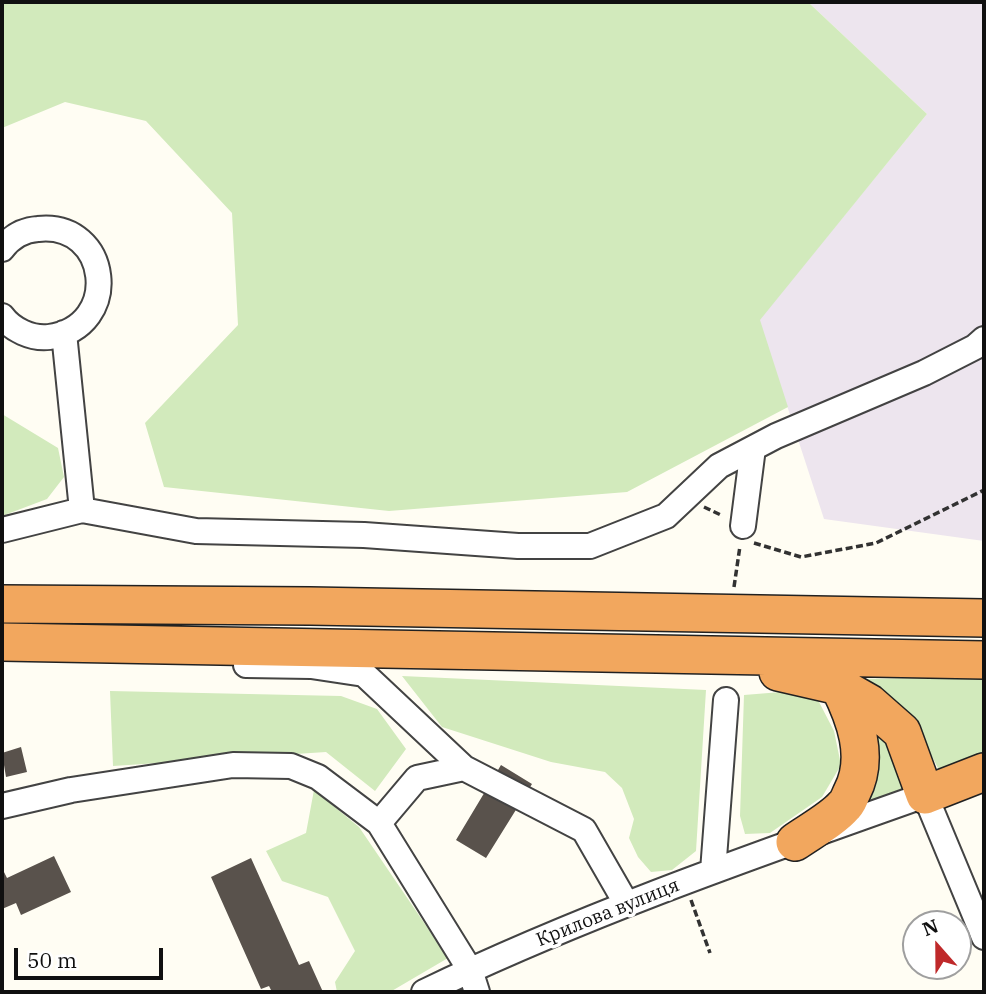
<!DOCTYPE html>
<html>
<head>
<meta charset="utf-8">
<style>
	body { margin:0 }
	#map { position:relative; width:986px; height:994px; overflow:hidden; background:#fffdf3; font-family:"IBM Plex Serif",serif }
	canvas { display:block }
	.frame { position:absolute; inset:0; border:4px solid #101010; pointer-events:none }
	.north { position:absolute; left:902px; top:910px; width:70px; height:70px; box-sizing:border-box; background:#fff; border:2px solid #9f9f9f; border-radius:50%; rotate:339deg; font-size:19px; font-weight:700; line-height:28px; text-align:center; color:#101010 }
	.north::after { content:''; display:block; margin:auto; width:24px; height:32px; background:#bf292a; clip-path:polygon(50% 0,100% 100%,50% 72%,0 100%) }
	.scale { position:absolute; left:14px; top:948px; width:149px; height:32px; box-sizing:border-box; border:4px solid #101010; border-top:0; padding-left:9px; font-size:21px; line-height:24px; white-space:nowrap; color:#101010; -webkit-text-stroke:5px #fff; paint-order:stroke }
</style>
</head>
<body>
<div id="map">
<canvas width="986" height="994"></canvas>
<div class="frame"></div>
<div class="north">N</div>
<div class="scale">50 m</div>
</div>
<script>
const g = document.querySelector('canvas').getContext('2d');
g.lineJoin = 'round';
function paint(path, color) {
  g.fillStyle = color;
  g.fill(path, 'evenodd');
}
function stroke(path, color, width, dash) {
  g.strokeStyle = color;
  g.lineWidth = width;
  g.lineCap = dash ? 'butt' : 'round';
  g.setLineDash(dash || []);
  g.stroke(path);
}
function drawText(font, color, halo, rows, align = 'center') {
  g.font = font + ' "IBM Plex Serif",serif';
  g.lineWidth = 7;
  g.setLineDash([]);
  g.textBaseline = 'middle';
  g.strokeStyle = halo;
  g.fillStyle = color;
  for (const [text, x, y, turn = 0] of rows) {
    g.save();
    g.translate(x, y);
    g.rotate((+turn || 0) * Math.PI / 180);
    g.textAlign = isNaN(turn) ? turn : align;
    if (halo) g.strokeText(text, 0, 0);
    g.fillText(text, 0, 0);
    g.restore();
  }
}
paint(new Path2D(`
	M808,2H984V541L824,519L759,320L927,114Z`), '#ede5ee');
paint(new Path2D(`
	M2,2H808L927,114L760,320L788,407L627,492L389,511L164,487L145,423L238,325L232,213L146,121L65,102L2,128Z
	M2,414L58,448L64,477L47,499L2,516Z
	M402,676L706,690L696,851L672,870L651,872L638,857L629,838L634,819L622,788L605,772L551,762L442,727Z
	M984,677V760L942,776L917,727L858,679Z
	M110,691L341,696L377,709L406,749L375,791L326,752L113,766Z
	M781,692L818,700L834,731L841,765L822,797L770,833L745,834L740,816L744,695Z
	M876,723L914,786L855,808Z
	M314,790L359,827L448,958L390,992H337L335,982L355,951L328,897L282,881L266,851L306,833Z`), '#d2eabc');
paint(new Path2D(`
	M21,747L27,772L6,777L2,753Z
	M501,765L532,784L486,858L456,840Z
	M54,856L71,892L21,915L16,903L2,909V868L7,878Z
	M251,858L299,965L309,961L323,992H272L269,986L261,989L211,877Z`), '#59524c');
const minor = new Path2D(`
	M2,249C11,237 23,230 38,229C110,221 123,327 49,337C32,339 12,330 2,316
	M64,333L82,510
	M743,526L753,448
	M2,530L82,510L196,531L364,535L518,546H590L666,516L719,466L776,436L924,373L975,347L984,339
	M246,665L311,666L364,674L464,768L584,830L626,903
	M2,806L71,790L233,765L291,766L318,777L379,823L470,970L477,992
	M379,823L417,778L464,768
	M713,871L726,700
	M424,992C586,914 756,855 925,795L984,937`);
const highway = new Path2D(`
	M2,604L310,606L984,618
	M2,642L984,660
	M778,672L839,686L869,703L902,732L925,795L984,772
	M795,842C809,832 833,819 844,806C848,803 850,796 852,792C870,757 855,718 839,686`);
stroke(minor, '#434343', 28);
stroke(highway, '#212121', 40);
stroke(new Path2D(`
	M704,507L723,516
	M754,543L801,557L876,543L984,490
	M734,587L740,546
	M691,900L710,953`), '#323232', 3.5, [7, 3.5]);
stroke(minor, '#fff', 24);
stroke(highway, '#f2a75e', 37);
drawText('19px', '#101010', '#fff', [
	["Крилова вулиця",608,913,-22]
]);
</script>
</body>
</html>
